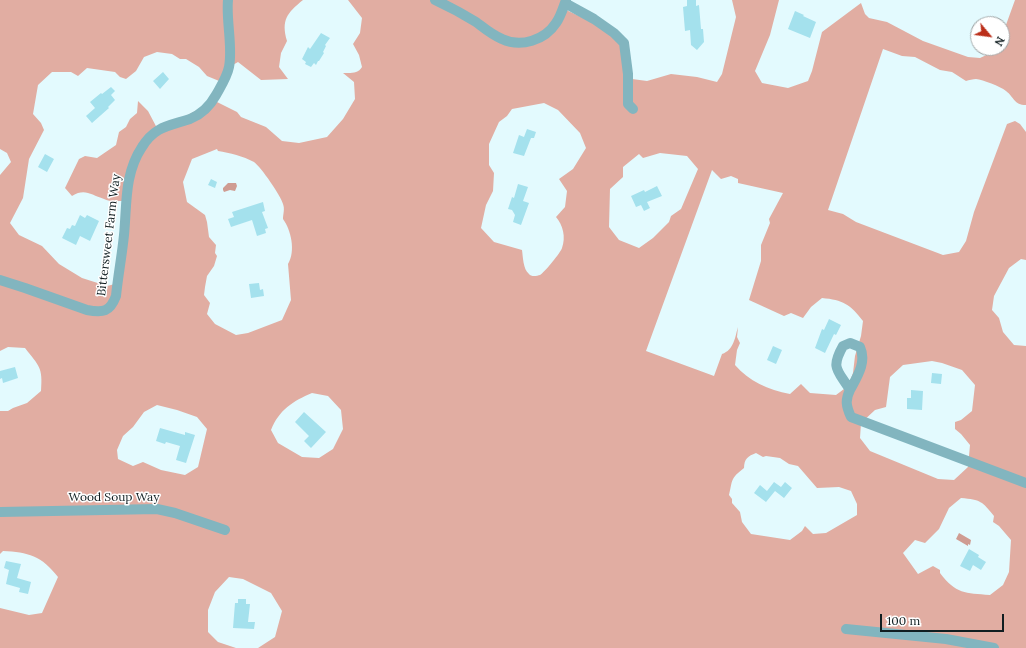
<!DOCTYPE html>
<html>
<head>
<meta charset="utf-8">
<style>
	body { margin:0 }
	#map { position:relative; width:1026px; height:648px; overflow:hidden; background:#e3fafe; font-family:Lora,serif }
	canvas { display:block }
	.north { position:absolute; left:970px; top:16px; width:40px; height:40px; box-sizing:border-box; background:#fff; border:1px solid #9fa5a6; border-radius:50%; rotate:119deg; font-size:11px; font-weight:700; line-height:16px; text-align:center; color:#101e21 }
	.north::after { content:''; display:block; margin:auto; width:14px; height:18px; background:#bb2f1a; clip-path:polygon(50% 0,100% 100%,50% 72%,0 100%) }
	.scale { position:absolute; left:880px; top:614px; width:124px; height:18px; box-sizing:border-box; border:2px solid #101e21; border-top:0; padding-left:5px; font-size:12px; line-height:14px; white-space:nowrap; color:#101e21; -webkit-text-stroke:3px #fff; paint-order:stroke }
</style>
</head>
<body>
<div id="map">
<canvas width="1026" height="648"></canvas>
<div class="north">N</div>
<div class="scale">100 m</div>
</div>
<script>
const g = document.querySelector('canvas').getContext('2d');
g.lineJoin = 'round';
function paint(path, color) {
  g.fillStyle = color;
  g.fill(path, 'evenodd');
}
function stroke(path, color, width, dash) {
  g.strokeStyle = color;
  g.lineWidth = width;
  g.lineCap = dash ? 'butt' : 'round';
  g.setLineDash(dash || []);
  g.stroke(path);
}
function drawText(font, color, halo, rows, align = 'center') {
  g.font = font + ' Lora,serif';
  g.lineWidth = 3;
  g.setLineDash([]);
  g.textBaseline = 'middle';
  g.strokeStyle = halo;
  g.fillStyle = color;
  for (const [text, x, y, turn = 0] of rows) {
    g.save();
    g.translate(x, y);
    g.rotate((+turn || 0) * Math.PI / 180);
    g.textAlign = isNaN(turn) ? turn : align;
    if (halo) g.strokeText(text, 0, 0);
    g.fillText(text, 0, 0);
    g.restore();
  }
}
paint(new Path2D(`
	M0,0H303C287,13 281,20 287,41L281,53L279,67L288,79L261,80L238,62L231,66L224,83L207,76L199,67L186,59H180L172,54L157,52L144,57L136,71L126,79L120,77L115,72L87,68L78,76L71,72H52L38,85L33,114L41,123L44,130L29,159L23,198L10,223L19,235L42,246L59,264L82,278L107,286L115,284L123,201C117,201 109,202 104,199C91,195 85,188 72,196L65,188L79,159L85,156L97,158L116,145L119,132L126,127L130,119L137,113L138,101L148,111L158,130L215,101L237,112L241,117L266,127L282,141L299,143L327,137L343,119L355,99L354,82L343,73C351,73 358,74 362,67L359,55L353,44L360,33L362,18L348,0H567L564,9L592,22L624,40L632,79L647,81L671,74L697,77L717,82L722,74L736,17L732,0H779L770,35L755,71L762,83L788,88L808,81L812,71L822,32L861,3L865,14L869,18L887,22L923,41L968,57L980,58L995,51L997,48H1002V36L1015,0H1026V105C1014,105 1014,97 1006,91C1000,86 983,80 976,79C973,79 969,80 966,81L952,72L940,70L915,57L902,56L883,49L828,210L843,214L856,222L943,255L959,252L966,241L974,212L1007,124L1015,121L1020,124L1026,132V260L1021,259L1009,268L994,296L992,310L999,318L1003,332L1014,345L1026,346V648H258L275,637L282,611L271,593L243,579L229,577L215,592L208,610V632L218,642L236,648H248H0V608L29,615L42,613L58,577C42,556 28,552 3,551L0,554V411H8L13,408L27,403L41,391C43,367 39,366 25,348L8,347L0,351V175L11,162L7,153L0,149ZM544,103L558,110L580,133L586,148L573,169L559,179L567,191L565,207L556,217C563,225 566,237 562,248C561,252 544,273 540,275C537,276 531,277 529,274C523,269 523,257 522,250L494,242L481,228L486,205L493,191L494,173L489,165V144L499,122L507,116L512,109ZM217,149L218,151C230,153 243,156 254,162C261,167 281,196 283,204C285,209 283,214 283,219C291,230 296,251 288,264L291,300L282,320L248,333L236,335L215,324L207,314L210,303L204,295L205,287L207,276L214,266L217,256L215,253L216,245L209,237L207,222L205,215L187,202L183,182L192,159ZM660,153L687,156L698,169L681,209L671,216L669,222L653,238L639,248L619,240L609,227L610,189L623,177V167L639,154L643,158ZM712,170L721,179L731,176L738,179V183L783,193L769,219L770,223L761,245V261L749,300L784,316L791,313L803,318L811,307L822,298C843,300 850,304 863,321L861,336L855,356L853,373L848,386L836,395L810,393L801,384L790,394C768,390 749,381 735,365L737,350L740,343L737,337L738,327C735,337 734,350 722,354L714,376L646,351ZM932,361L942,363L962,370L975,385L972,411L961,420L955,422V429L961,434L970,445L968,467L954,480L938,479L870,451L860,438L861,423L875,410L886,407L890,377L903,365ZM312,393L328,396L341,410L343,429L333,449L319,458L302,457L278,443L271,430C279,410 293,401 312,393ZM157,405L177,410L197,417L207,429L198,467L185,475L161,470L143,462L133,466L118,459L117,450L123,436L133,427L144,412ZM756,453L763,457L766,456L780,458L789,464L798,466L817,488L839,487L851,491L857,504V515L826,533L813,534L805,526L802,531L790,540L751,534L742,522L740,512L732,503V499L729,495C733,479 730,479 744,468C744,459 748,456 756,453ZM961,498C981,500 982,501 994,516L993,522L999,526L1011,540L1009,572L1003,585L990,595C965,593 956,594 940,573V570L933,566L918,574L903,553L915,540L925,543L939,529L949,508Z`), '#e1ada2');
paint(new Path2D(`
	M228,183H236L237,186L235,191L230,190L224,192L223,190V188Z
	M959,533L971,540L970,545L968,544V546L956,539Z`), '#cf9c92');
paint(new Path2D(`
	M687,0H696V6L699,5L701,29H703L704,42L697,50L691,45L690,30L685,31L683,7L687,6Z
	M795,11L804,15L803,16L816,22L810,38L788,29Z
	M321,33L330,38L325,45L326,46L323,52L324,53L319,61H318L316,65L314,63L311,67L305,64L306,62L302,59L308,47L310,49Z
	M163,72L169,79L160,89L153,81Z
	M111,87L115,91L111,95L115,100L108,107L109,108L92,123L86,116L95,108L90,102L101,93L102,94Z
	M527,129L536,132L534,138H531L524,156L513,153L519,135L524,137Z
	M45,154L54,159L47,172L38,167Z
	M211,179L217,182L215,188L208,185Z
	M518,184L528,187L523,201L529,203L521,225L513,222L515,215L512,210L508,209L512,197L514,198Z
	M657,186L662,196L647,202L650,208L644,211L641,205L636,207L631,196L644,190L645,192Z
	M263,202L265,211L262,212L268,228L265,229L266,233L257,236L252,220L231,227L228,219L234,217L232,212Z
	M80,215L85,218L87,215L99,221L90,241L80,236L76,245L62,238L67,228L70,229L72,225L75,226Z
	M259,283L260,290L263,289L264,296L251,298L249,284Z
	M829,319L841,325L836,335L834,334L825,353L815,348L822,329L824,330Z
	M773,346L782,350L776,364L767,360Z
	M15,367L18,378L3,383L2,378L0,379V371Z
	M932,373L942,374L941,384L931,383Z
	M911,390L923,391L922,410L907,409V398H911Z
	M304,412L326,432L311,448L304,441L309,436L295,422Z
	M160,428L185,435V432L195,435L186,463L176,460L180,446L166,442L165,444L156,441Z
	M774,482L781,487L785,482L792,488L784,498L775,491L766,502L754,493L760,485L767,491Z
	M969,549L979,555L978,557L986,562L981,570L973,565L970,571L960,566Z
	M6,561L21,564L17,578L31,582L28,594L19,592L20,588L6,584L9,570L4,568Z
	M238,599H246V604H250L248,622H255L254,629L233,628L235,603H238Z`), '#a4e1ed');
stroke(new Path2D(`
	M435,0C448,6 463,14 476,22C484,28 492,35 502,39C521,48 545,40 556,23C561,16 563,8 566,0
	M565,3L594,19L614,33L624,43L628,74V104L633,109
	M0,280L25,288L87,310C103,313 110,312 116,296C118,276 122,255 124,235C127,205 124,174 142,147C155,126 169,126 190,119C202,114 210,106 216,95C221,86 227,77 229,67C233,47 226,21 228,0
	M850,390C838,370 830,369 843,346L850,343L860,347C867,362 857,377 850,390C845,400 846,406 851,417L1026,483
	M0,512L157,509L175,513L225,530
	M846,629L946,639L994,648`), '#82b5bf', 10);
drawText('12px', '#101e21', '#fff', [
	["Bittersweet Farm Way",109,235,-83],
	["Wood Soup Way",114,498]
]);
</script>
</body>
</html>
